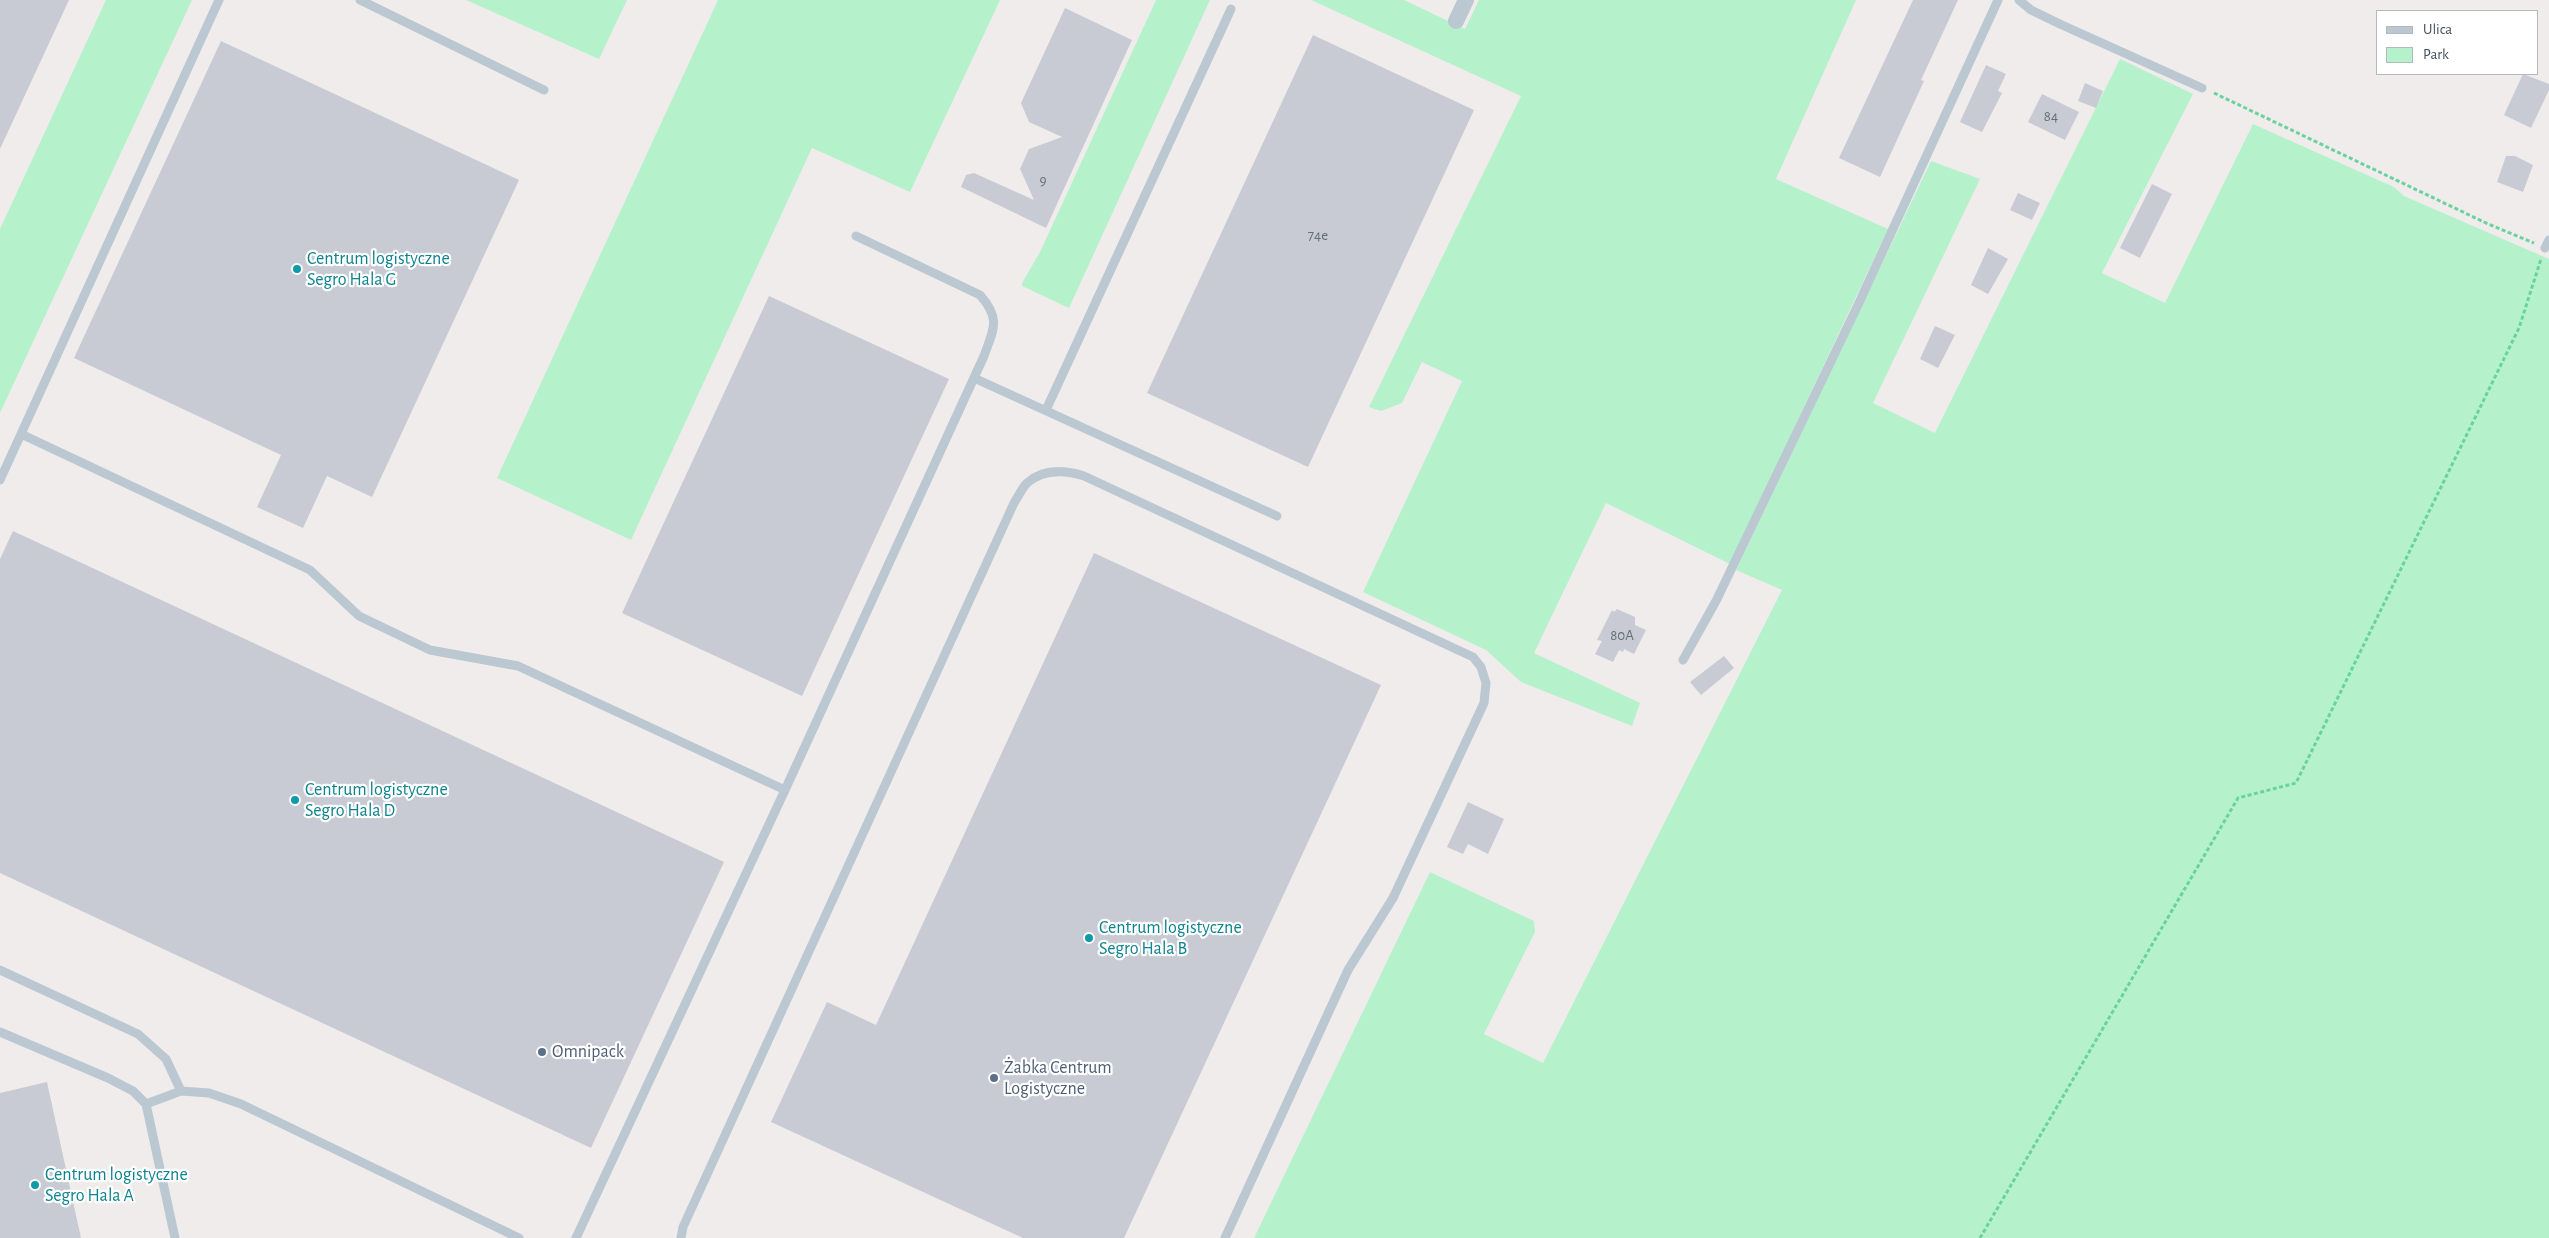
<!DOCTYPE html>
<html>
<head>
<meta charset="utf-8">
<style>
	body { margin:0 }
	#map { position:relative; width:2549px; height:1238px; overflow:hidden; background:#f0ecec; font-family:"Alegreya Sans",sans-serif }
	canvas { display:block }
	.legend { position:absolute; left:2376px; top:10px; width:162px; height:65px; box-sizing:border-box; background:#fff; border:1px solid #b4b9bd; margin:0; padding:6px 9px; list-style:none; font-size:15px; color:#43505b }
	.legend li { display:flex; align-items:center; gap:10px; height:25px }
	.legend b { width:25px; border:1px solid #b4b9bd }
</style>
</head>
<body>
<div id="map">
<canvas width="2549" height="1238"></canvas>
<ul class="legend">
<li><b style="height:6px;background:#bbc8d1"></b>Ulica</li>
<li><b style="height:14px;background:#b5f2cb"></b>Park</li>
</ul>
</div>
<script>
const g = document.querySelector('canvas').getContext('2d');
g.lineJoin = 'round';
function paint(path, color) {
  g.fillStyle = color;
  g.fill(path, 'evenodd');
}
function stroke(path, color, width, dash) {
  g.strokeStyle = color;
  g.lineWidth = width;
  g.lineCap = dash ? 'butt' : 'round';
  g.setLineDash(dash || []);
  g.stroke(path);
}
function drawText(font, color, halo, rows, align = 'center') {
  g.font = font + ' "Alegreya Sans",sans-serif';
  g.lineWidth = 4.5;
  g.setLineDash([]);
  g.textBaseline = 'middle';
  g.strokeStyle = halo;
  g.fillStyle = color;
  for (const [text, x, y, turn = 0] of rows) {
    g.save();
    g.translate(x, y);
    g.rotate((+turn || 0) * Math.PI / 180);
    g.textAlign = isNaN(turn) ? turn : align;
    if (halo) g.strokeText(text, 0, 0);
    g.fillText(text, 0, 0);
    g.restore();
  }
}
paint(new Path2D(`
	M106,0H192L0,413V229Z
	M466,0H627L599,59Z
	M718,0H1000L910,192L812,148L631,540L497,478Z
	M1156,0H1210L1069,308L1022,286V283L1040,252Z
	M1311,0H1404L1465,29L1479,0H1856L1776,179L1888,229L1730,564L1606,503L1534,653L1640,703L1632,726L1521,682L1486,650L1363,592L1462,381L1422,362L1402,403L1381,411L1369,407L1521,96Z
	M2120,59L2193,94L2102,273L2165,303L2253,124L2394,187L2404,196L2549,259V1238H1254L1430,872L1534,921L1535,932L1484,1034L1543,1063L1782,590L1736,570L1931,161L1980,179L1873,403L1935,433Z`), '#b5f2cb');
paint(new Path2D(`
	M0,0H69L0,149Z
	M1913,0H1958L1921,80L1924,81L1880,177L1839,158Z
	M1065,8L1132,40L1046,228L961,187L966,175L974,173L1034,200L1020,169L1029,149L1062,137L1029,122L1021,103Z
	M1313,35L1474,110L1308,467L1147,393Z
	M221,41L519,180L372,497L327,476L303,528L257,507L281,455L74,358Z
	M1986,65L2006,74L1998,91L2002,93L1982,132L1960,122Z
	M2523,74L2549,84V90L2531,128L2504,115Z
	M2085,83L2103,91L2096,108L2078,101Z
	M2042,94L2079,112L2065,140L2028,122Z
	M2506,156H2515L2533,165L2523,192L2497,182Z
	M2152,184L2172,194L2140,258L2120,248Z
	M2018,193L2040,203L2032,220L2010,210Z
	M1988,248L2008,259L1988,294L1971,285Z
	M769,296L949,379L802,696L622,613Z
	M1935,326L1955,335L1938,368L1920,359Z
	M13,531L724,862L591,1148L0,873V559Z
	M1094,553L1381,685L1124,1238H1023L771,1122L827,1002L876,1025Z
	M1617,609L1635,617V625L1646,630L1634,654L1624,649L1623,652L1619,650L1613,662L1595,654L1602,641L1597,640L1612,610L1614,612Z
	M1724,656L1734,668L1701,695L1690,682Z
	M1468,802L1504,819L1488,854L1468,844L1463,854L1447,847Z
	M47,1082L81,1238H0V1093Z`), '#c8cbd3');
stroke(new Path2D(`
	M2214,93L2486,223L2534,243
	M1980,1238L2238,798L2296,783L2519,328L2541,259`), '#6ad39d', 3, [4, 2.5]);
stroke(new Path2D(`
	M360,0L544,90
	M2019,0L2031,10L2062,25L2202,88
	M2545,248L2549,240
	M974,378L1277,516
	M1046,410L1231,9
	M21,434L219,0
	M0,480L21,434L310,570L359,616L430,650L518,666L785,790L576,1238
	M1683,660L1716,601L1858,305L1998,0
	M785,790L984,356C994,328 1001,319 980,295L856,236
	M0,970L138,1034L166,1059L181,1091
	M0,1032L108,1078L133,1091L146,1104L175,1238
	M146,1104L181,1091L209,1093L241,1104L519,1238
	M681,1238L683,1227L1014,503C1018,497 1022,488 1027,483C1044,468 1065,470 1084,476L1473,657L1481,667L1486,683L1484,703L1393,898L1348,970L1225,1238`), '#bbc8d1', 9);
stroke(new Path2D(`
	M1456,21L1466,0`), '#bbc8d1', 16);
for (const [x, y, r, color] of [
	[297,269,5,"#0f9aa8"],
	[295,800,5,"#0f9aa8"],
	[1089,938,5,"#0f9aa8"],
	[542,1052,5,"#5c6f8a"],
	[994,1078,5,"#5c6f8a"],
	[35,1185,5,"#0f9aa8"]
]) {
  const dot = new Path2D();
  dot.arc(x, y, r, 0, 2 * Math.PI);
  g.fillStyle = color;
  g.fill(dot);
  stroke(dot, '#fff', 2);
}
drawText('15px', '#646f79', null, [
	["84",2051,116],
	["9",1043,180],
	["74e",1318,235],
	["80A",1622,635]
]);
drawText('18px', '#0d838f', '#fff', [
	["Centrum logistyczne",307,259],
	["Segro Hala G",307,280],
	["Centrum logistyczne",305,790],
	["Segro Hala D",305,811],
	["Centrum logistyczne",1099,928],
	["Segro Hala B",1099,949],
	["Centrum logistyczne",45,1175],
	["Segro Hala A",45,1196]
], 'left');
drawText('18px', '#4e5e75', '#fff', [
	["Omnipack",552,1052],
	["Żabka Centrum",1004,1068],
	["Logistyczne",1004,1089]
], 'left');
</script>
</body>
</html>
